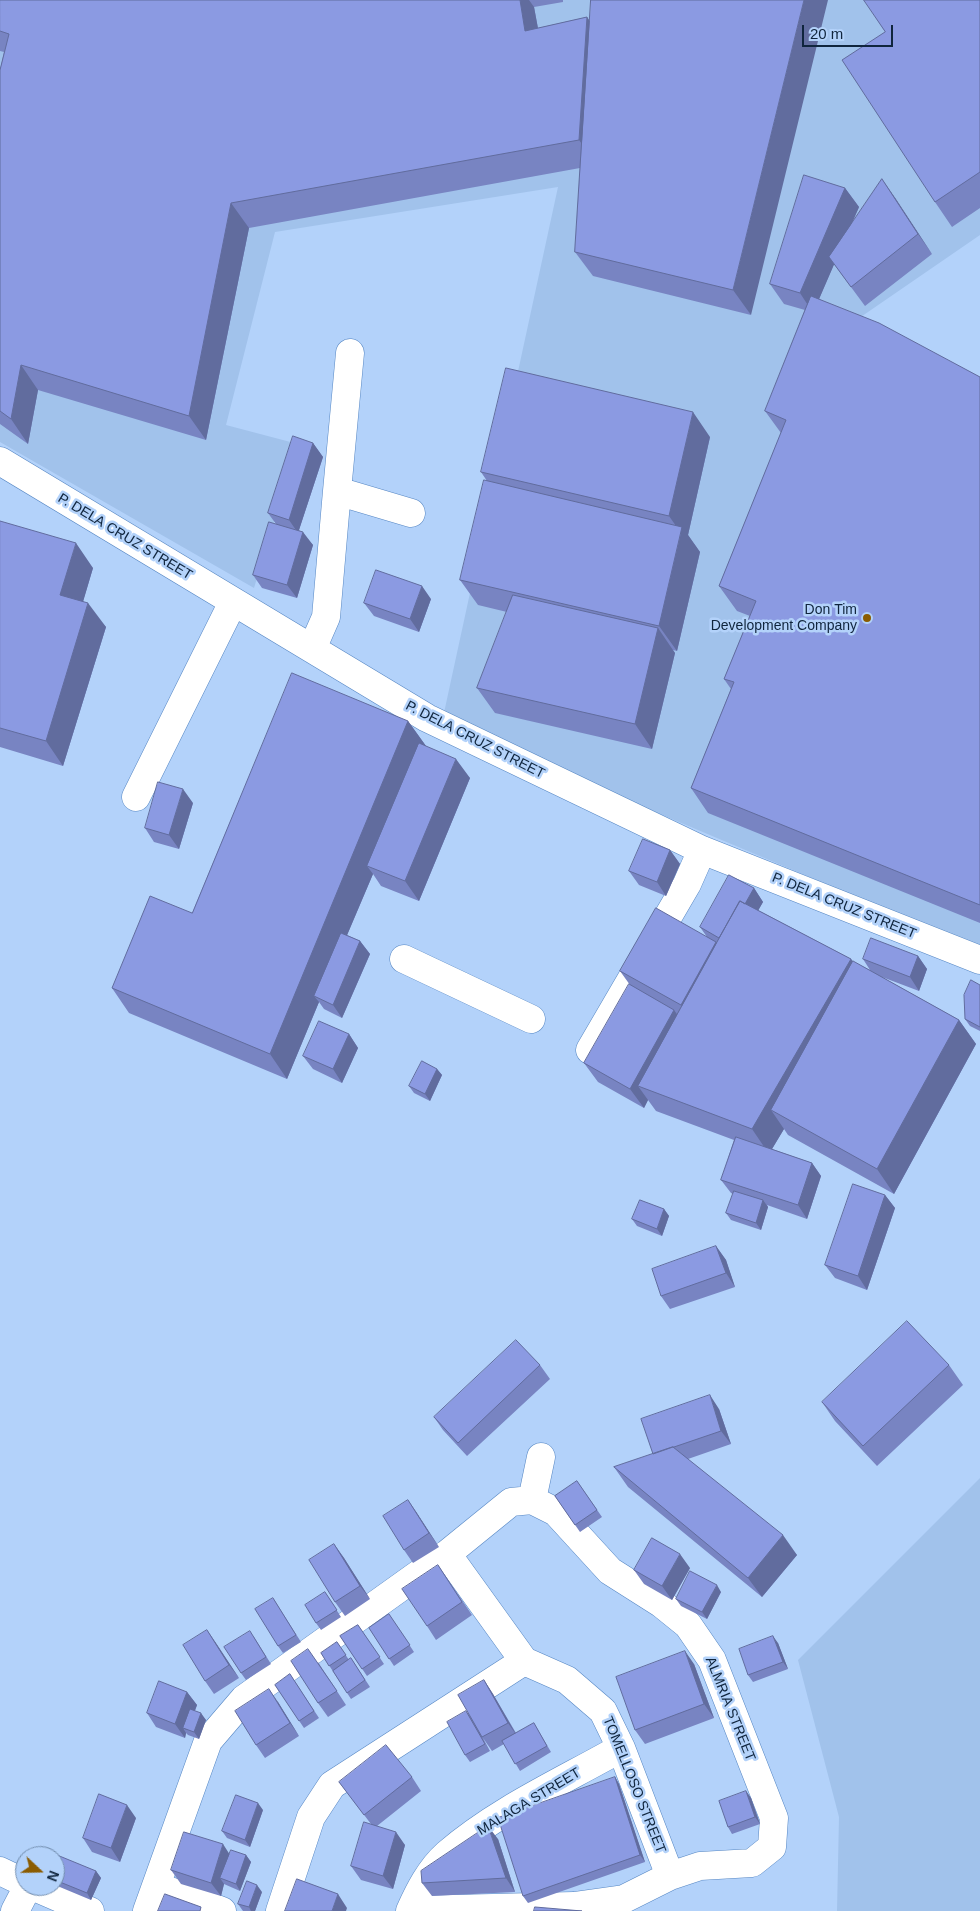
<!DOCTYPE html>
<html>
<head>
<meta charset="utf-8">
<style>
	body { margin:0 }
	#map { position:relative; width:980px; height:1911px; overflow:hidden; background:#b3d2fa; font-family:Arial,sans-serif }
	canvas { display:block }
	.north { position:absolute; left:15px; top:1846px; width:50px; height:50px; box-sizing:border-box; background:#b3d2fa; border:1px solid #728dae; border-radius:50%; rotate:111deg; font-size:14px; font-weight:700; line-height:20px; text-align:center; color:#10253d }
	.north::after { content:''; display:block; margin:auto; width:18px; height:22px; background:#8b5c01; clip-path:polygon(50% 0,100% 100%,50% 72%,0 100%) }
	.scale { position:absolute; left:802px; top:25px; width:91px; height:22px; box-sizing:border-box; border:2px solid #10253d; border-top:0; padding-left:6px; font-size:15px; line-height:18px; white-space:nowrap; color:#10253d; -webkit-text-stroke:4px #b3d2fa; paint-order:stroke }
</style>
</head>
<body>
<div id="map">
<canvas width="980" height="1911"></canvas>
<div class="north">N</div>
<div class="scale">20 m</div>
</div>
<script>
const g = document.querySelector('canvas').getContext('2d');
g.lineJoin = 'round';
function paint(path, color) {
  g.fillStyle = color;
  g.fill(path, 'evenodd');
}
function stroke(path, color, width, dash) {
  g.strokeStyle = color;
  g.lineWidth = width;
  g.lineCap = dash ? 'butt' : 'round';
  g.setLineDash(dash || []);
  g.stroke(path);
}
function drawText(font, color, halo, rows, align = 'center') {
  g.font = font + ' Arial,sans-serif';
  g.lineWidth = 5;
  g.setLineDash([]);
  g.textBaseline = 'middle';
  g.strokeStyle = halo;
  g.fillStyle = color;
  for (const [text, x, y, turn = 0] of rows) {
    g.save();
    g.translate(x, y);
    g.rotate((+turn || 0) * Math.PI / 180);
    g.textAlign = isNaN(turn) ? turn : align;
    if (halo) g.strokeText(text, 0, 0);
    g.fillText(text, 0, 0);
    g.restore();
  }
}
paint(new Path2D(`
	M0,0H980V235L852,323L980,385V949L442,722L558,187L275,232L226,425L298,444L254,588L0,442Z
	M980,1478V1911H837L839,1817L798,1660Z`), '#a1c2eb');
const minor = new Path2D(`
	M0,461L427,718L702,850L980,960
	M337,491L350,353
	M312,649L326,617L337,491L411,513
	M136,797L233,602
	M404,959L531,1019
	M590,1050L687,884L702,850
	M532,1500L541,1457
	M447,1554L524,1661L567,1680L603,1711L621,1748L670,1876
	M0,1871L25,1883
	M32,1886L90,1911
	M157,1886L222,1911
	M411,1910L574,1906L624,1899L670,1876L700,1866L752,1863L772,1847L774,1818L712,1660L688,1625L662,1604L610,1571L556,1512L532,1500
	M15,1911L28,1886
	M147,1911L208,1741L244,1699L447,1554L511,1502L532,1500
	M280,1911L311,1817L332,1785L524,1661
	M410,1911C419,1891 430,1869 447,1854C498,1810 563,1781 621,1748`);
stroke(minor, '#5586c3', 29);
stroke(minor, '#fff', 28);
paint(new Path2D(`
	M0,0H563V2L534,7L538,28L587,17L751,315L593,276L575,252L580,168L249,228L206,440L38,390L28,444L0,424V70L4,52L0,51Z
	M980,0V208L952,227L935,202L885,32Z
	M882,179L932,254L865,306L834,264L819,299L980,377V923L708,813L691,788L731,689L724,679L750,616L737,611L719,586L781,433L765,411L805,310L784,304L770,284L845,188L859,207L851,225Z
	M710,437L688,535L700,552L677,651L673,650L675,653L652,749L495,713L477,688L507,612L478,605L460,580L487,481L481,472Z
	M313,443L323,457L299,530L313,545L297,598L262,588L253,575L276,524L268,513Z
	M0,521L93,568L83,601L106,627L63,766L0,747Z
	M431,599L419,632L374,616L364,603Z
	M408,721L426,746L470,778L419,901L381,886L373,874L347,935L360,941L370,954L342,1018L324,1009L319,1002L287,1079L129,1013L112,988L192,913Z
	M193,803L179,849L154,842L145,828Z
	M670,850L680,864L666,896L639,885L629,871Z
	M754,888L763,902L758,910L851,959L853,962L870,970L863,959L918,956L927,969L919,991L882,977L959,1020L976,1044L894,1194L788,1135L784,1129L772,1149L812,1163L821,1176L807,1219L767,1205L768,1207L761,1230L731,1220L726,1213L733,1194L731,1193L721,1180L734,1140L656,1111L648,1100L644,1108L598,1082L584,1063L630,985L620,971L707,937L700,927Z
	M980,985V1031L970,1026L965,1019Z
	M349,1034L358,1048L342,1083L313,1069L303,1056Z
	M437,1069L442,1075L430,1101L414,1093L409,1086Z
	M885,1195L895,1208L867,1290L835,1278L825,1265Z
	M664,1209L669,1216L662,1236L637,1226L632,1219Z
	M716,1246L726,1260L735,1287L670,1309L661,1296Z
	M540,1365L550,1379L467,1456L443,1430L434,1417Z
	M949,1365L963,1385L877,1466L835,1421L822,1402Z
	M719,1409L731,1444L688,1459L797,1555L762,1597L628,1487L614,1467L653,1454Z
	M577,1481L602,1517L580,1532L555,1496Z
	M408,1500L439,1547L413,1563L404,1550Z
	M334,1544L344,1558L370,1599L345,1616L335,1602Z
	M438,1565L472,1615L436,1640L427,1626Z
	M690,1568L672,1600L644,1584L634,1570Z
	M325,1592L341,1617L321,1630L316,1623Z
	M721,1592L707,1619L681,1606L676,1599Z
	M273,1598L301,1642L283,1653L278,1646Z
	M389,1614L414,1652L394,1666L369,1628Z
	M358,1625L384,1664L367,1676L340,1636Z
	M207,1630L239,1678L214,1694L205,1681Z
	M254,1637L271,1664L246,1680L241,1673Z
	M337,1642L349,1660L351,1658L370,1687L351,1699L321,1653Z
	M778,1643L788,1669L753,1682L748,1675Z
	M318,1662L346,1705L328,1717L318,1703Z
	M694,1664L714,1718L645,1744L635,1730Z
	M290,1674L319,1718L304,1728L275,1685Z
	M484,1680L493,1694L516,1733L534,1723L538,1730L551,1752L520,1771L504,1744L492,1751L483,1738L490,1751L470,1762L465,1755L466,1711L471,1717Z
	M187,1692L197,1705L195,1711L206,1720L199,1739L188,1735L186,1733L185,1738L156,1727L147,1713Z
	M278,1702L299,1736L265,1758L256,1745Z
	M412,1777L421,1791L377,1826L405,1845L393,1889L361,1880L351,1866L371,1824L339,1782Z
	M615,1777L619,1784L645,1862L528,1903L523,1896Z
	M746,1791L751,1798L760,1824L732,1834L728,1827Z
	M263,1810L250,1847L227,1838L222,1831Z
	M136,1818L120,1862L92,1852L83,1838Z
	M498,1839L515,1892L432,1896L422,1883Z
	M229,1854L246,1855L251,1862L240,1891L224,1884L221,1896L181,1884L171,1870Z
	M55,1861L96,1871L101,1878L91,1900L55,1885Z
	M262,1892L255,1911H243L238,1904Z`), '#7884c2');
paint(new Path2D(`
	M520,0H529L534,7L543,56L525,31Z
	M804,0H828L751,315L733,290Z
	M587,17L604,42L597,165L579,140Z
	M882,179L896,199L932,254L918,234Z
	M845,188L859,207L813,313L800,293Z
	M231,203L249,228L206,440L189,416Z
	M21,365L38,390L28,444L11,419Z
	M693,412L710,437L688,535L700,552L677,651L659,626L681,533L669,516Z
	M313,443L323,457L298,533L289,520Z
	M303,532L313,545L297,598L287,585Z
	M76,543L93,568L78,619L60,595Z
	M422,586L431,599L419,632L410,619Z
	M88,603L106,627L63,766L46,741Z
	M658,628L675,653L652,749L635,724Z
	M408,721L426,746L367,866L373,874L320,999L314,996L319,1002L287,1079L270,1054Z
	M456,759L470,778L419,901L405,881Z
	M183,789L193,803L179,849L169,835Z
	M670,850L680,864L666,896L657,882Z
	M754,888L763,902L734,954L724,941Z
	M360,941L370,954L342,1018L333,1005Z
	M716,942L730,961L695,1025L681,1005Z
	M918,956L927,969L919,991L910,977Z
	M851,959L868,984L771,1110L784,1129L769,1154L752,1129Z
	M674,1010L688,1030L638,1086L648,1100L644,1108L630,1089Z
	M959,1020L976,1044L894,1194L877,1169Z
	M349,1034L358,1048L342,1083L333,1069Z
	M437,1069L442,1075L430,1101L425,1094Z
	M812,1163L821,1176L807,1219L798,1205Z
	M885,1195L895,1208L867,1290L858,1276Z
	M763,1200L768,1207L761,1230L756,1223Z
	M664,1209L669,1216L662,1236L657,1229Z
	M716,1246L726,1260L735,1287L726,1273Z
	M710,1395L719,1409L731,1444L721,1431Z
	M408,1500L417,1513L439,1547L429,1533Z
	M783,1535L797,1555L762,1597L748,1578Z
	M334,1544L344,1558L370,1599L360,1586Z
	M680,1554L690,1568L672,1600L662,1586Z
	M717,1585L721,1592L707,1619L702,1612Z
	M207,1630L216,1643L239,1678L229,1665Z
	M773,1636L778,1643L788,1669L783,1662Z
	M685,1651L694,1664L714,1718L704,1704Z
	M484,1680L493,1694L517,1736L508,1723Z
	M269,1689L278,1702L299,1736L290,1723Z
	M187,1692L197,1705L187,1730L183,1728L186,1733L185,1738L175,1724Z
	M201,1713L206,1720L199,1739L194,1732Z
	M615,1777L619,1784L645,1862L640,1855Z
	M746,1791L751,1798L760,1824L755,1817Z
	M258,1803L263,1810L250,1847L245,1840Z
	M127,1805L136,1818L120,1862L111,1848Z
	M488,1826L498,1839L515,1892L506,1878Z
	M396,1832L405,1845L393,1889L383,1876Z
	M223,1844L232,1858L220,1878L224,1884L221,1896L211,1883Z
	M246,1855L251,1862L240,1891L236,1884Z
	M96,1871L101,1878L91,1900L87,1893Z
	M257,1885L262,1892L255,1911H251L249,1907Z
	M338,1894L347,1908L346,1911H332Z`), '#616c9e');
const building = new Path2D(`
	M0,0H520L525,31L587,17L579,140L231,203L189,416L21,365L11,419L0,411V70L9,34L0,31Z
	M591,0H804L733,290L575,252Z
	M864,0H980V172L935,202L842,60L885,32Z
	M804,175L845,188L800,293L770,284Z
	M882,179L918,234L851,287L829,257Z
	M811,296L879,323L980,377V905L691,788L734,682L724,679L756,601L719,586L786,420L765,411Z
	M506,368L693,412L669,516L481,472Z
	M293,436L313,443L289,520L268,513Z
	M484,480L682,527L659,626L460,580Z
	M0,521L76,543L60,595L88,603L46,741L0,728Z
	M269,522L303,532L287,585L253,575Z
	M376,570L422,586L410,619L364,603Z
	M513,595L658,628L635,724L477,688Z
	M292,673L408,721L270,1054L112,988L150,896L192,913Z
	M419,743L456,759L405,881L367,866Z
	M158,782L183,789L169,835L145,828Z
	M643,839L670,850L657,882L629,871Z
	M729,875L754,888L745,904L740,901L719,938L700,927Z
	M740,901L851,959L752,1129L638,1086Z
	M656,908L716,942L681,1005L620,971Z
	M341,933L360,941L333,1005L314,996Z
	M871,938L918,956L910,977L863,959Z
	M853,961L959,1020L877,1169L771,1110Z
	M971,980L980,985V1027L965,1019L964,995Z
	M629,984L674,1010L630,1089L584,1063Z
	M319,1021L349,1034L333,1069L303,1056Z
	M422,1061L437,1069L425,1094L409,1086Z
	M736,1137L812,1163L798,1205L721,1180Z
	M853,1184L885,1195L858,1276L825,1265Z
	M734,1191L763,1200L756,1223L726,1213Z
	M640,1200L664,1209L657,1229L632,1219Z
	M716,1246L726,1273L661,1296L652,1269Z
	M907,1321L949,1365L863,1446L822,1402Z
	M516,1340L540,1365L458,1443L434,1417Z
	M710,1395L721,1431L674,1447H673L653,1454L641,1419Z
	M673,1447L783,1535L748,1578L614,1467Z
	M577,1481L597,1510L575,1525L555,1496Z
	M408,1500L429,1533L404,1550L383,1516Z
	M652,1538L680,1554L662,1586L634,1570Z
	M334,1544L360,1586L335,1602L309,1560Z
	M438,1565L462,1602L427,1626L402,1589Z
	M690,1571L717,1585L702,1612L676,1599Z
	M325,1592L337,1610L316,1623L305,1605Z
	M273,1598L296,1635L278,1646L255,1609Z
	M389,1614L410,1645L389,1659L369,1628Z
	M358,1625L380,1657L362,1669L340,1636Z
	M207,1630L229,1665L205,1681L183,1645Z
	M250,1631L266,1657L241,1673L224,1647Z
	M773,1636L783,1662L748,1675L739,1649Z
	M337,1642L346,1655L329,1666L321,1653Z
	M308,1649L337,1691L318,1703L291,1661Z
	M685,1651L704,1704L635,1730L616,1677Z
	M351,1658L365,1680L347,1693L333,1671Z
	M290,1674L314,1711L299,1721L275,1685Z
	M484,1680L508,1723L482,1737L458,1695Z
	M159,1681L187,1692L175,1724L147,1713Z
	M269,1689L290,1723L256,1745L235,1711Z
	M190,1709L201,1713L194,1732L183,1728Z
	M466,1711L485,1744L465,1755L447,1722Z
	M534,1723L547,1746L515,1764L502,1741Z
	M386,1745L412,1777L364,1815L339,1782Z
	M615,1777L640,1855L523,1896L498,1818Z
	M746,1791L755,1817L728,1827L719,1801Z
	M99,1794L127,1805L111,1848L83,1838Z
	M236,1795L258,1803L245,1840L222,1831Z
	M364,1822L396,1832L383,1876L351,1866Z
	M488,1826L506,1878L422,1883L421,1871Z
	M184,1832L223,1844L211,1883L171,1870Z
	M231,1850L246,1855L236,1884L220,1878Z
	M57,1855L96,1871L87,1893L55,1880V1861Z
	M297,1879L338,1894L332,1911H285Z
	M247,1881L257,1885L249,1907L238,1904Z
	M165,1894L201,1907L200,1911H158Z
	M535,1907L582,1911H534Z`);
paint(building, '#8b9ae2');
stroke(building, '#616c9e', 1);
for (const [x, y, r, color] of [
	[867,618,5,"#8b5c01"]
]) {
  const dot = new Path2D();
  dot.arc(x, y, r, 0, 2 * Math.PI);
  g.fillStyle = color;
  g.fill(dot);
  stroke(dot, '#b3d2fa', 2);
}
drawText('14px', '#10253d', '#b3d2fa', [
	["P. DELA CRUZ STREET",125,537,31],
	["P. DELA CRUZ STREET",475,740,27],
	["P. DELA CRUZ STREET",844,906,22],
	["ALMRIA STREET",730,1709,68],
	["TOMELLOSO STREET",634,1785,68],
	["MALAGA STREET",529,1802,-31]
]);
drawText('14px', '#10253d', '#b3d2fa', [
	["Don Tim",857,610],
	["Development Company",857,626]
], 'right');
</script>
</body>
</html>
